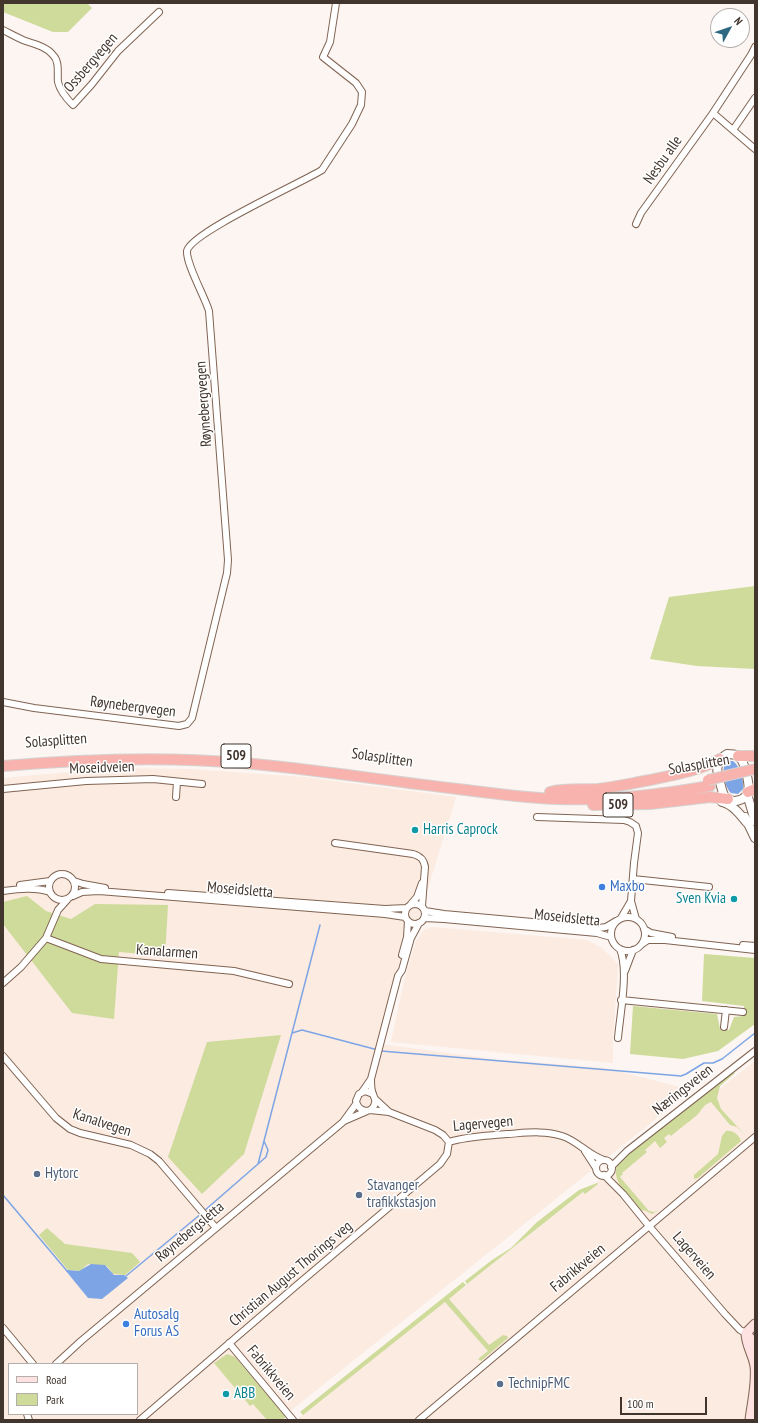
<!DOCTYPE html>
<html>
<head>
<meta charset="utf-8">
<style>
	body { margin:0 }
	#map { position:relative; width:758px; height:1423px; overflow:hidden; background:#fcf5f1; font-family:"PT Sans Narrow",sans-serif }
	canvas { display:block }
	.frame { position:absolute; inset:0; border:4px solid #41352d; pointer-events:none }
	.legend { position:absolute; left:8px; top:1363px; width:130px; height:52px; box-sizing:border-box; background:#fff; border:1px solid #b3aeab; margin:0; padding:5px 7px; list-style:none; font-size:12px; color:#41352d }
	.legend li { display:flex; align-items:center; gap:8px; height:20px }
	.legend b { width:20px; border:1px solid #b3aeab }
	.north { position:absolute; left:710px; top:8px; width:40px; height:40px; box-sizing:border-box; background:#fff; border:1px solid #b3aeab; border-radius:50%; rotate:50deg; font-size:11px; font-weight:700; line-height:16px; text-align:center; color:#41352d }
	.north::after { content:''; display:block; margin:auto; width:14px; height:18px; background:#2d6780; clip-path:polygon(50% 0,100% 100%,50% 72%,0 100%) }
	.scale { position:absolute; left:620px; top:1397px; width:87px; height:18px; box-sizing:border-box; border:2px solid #41352d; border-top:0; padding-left:5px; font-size:12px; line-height:14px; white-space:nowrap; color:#41352d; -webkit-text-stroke:3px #fff; paint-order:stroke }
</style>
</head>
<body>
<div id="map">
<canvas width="758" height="1423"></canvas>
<div class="frame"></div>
<ul class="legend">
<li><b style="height:5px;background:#fde2e1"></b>Road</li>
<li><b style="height:11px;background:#cfdb9a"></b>Park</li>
</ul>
<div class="north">N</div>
<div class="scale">100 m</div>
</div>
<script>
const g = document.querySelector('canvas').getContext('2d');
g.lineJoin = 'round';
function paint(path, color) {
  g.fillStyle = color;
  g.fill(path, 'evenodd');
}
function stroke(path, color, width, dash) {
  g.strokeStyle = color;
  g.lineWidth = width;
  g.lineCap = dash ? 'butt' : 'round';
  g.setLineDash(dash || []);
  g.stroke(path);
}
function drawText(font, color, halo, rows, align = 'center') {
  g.font = font + ' "PT Sans Narrow",sans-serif';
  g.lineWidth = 3;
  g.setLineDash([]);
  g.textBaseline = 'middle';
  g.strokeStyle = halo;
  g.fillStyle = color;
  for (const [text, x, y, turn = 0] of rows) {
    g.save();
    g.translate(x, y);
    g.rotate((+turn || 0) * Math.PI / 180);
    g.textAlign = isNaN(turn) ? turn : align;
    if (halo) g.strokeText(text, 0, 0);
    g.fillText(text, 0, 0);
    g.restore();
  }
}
paint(new Path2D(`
	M116,768L190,769L303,777L456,797L380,1044L493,1059L605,1068L692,1090L279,1420H3V778ZM69,1270L114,1275H124L86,1297ZM9,1364H137V1414H9Z
	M433,927L587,940L602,948L618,964L613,1040V1063L391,1042L404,981L416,941L424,930L429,928Z
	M755,1061V1420H296L592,1185L615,1171Z`), '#fbebe1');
paint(new Path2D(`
	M3,3H87L92,8L68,32H53L3,12Z
	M755,586V669L697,666L650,659L669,597Z
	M27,896L46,911L71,919L95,904L168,905L165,956L119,952L114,1019L72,1013L3,924V902Z
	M704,954L755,958V1024L718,1051L683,1059L630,1054L633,1006L717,1014L720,1029L729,1030L734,1017L743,1016L744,1006L702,1001Z
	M281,1035L244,1154L202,1194L168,1157L207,1042Z
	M733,1072L735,1073L720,1086L717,1098L721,1109L746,1136L737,1127L730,1125L711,1102C703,1105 702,1110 697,1115C689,1122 679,1129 671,1136L669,1134L664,1138L667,1142L660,1148L655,1141L645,1150L647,1152L622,1173L623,1174L620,1177L649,1211L654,1212L659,1210L652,1214L644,1210L642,1211C630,1197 605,1178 621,1159Z
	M726,1131C733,1130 739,1135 741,1141L698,1178L694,1179V1175L718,1154L722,1136Z
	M597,1183L598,1184L585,1194L583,1192L467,1284L465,1281L492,1260L511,1248L537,1222L579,1190Z
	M47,1228L65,1244L132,1253L140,1262L125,1275L113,1274L107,1266L88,1264L80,1271L68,1270L39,1235Z
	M463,1282L466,1285L449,1299L489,1345L503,1335L507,1336L508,1338L481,1361L478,1359L488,1351L445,1302L303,1415L300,1412Z
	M227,1354L235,1357L286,1417L282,1420H267L253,1404L250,1406L214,1363Z`), '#cfdb9a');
paint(new Path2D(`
	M727,761H733C740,766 744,780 743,789L738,794L731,793C725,787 720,768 727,761Z
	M91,1264L105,1265L114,1275H124L128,1278L102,1299L88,1298L66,1271L68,1270L79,1271Z`), '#7da5e5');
stroke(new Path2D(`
	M292,1033L302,1030L378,1050
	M381,1051L681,1076L686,1074L704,1063H713L722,1059L755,1033
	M258,1164L266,1157L268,1150L264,1141
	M3,1195L67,1271
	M204,1211L258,1164L320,925
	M126,1276L202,1213`), '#7da5e5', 1.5);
const minor = new Path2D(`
	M3,30C9,33 16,37 23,40C33,44 46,46 53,55C60,62 57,73 58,82C60,91 67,99 73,105L92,84L118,51L159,12
	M755,47L751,55L713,113L755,149
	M733,130L755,98
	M636,224L641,213L713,113
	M3,702L34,708L179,726L187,724L192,718L227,573L228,560L209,311C205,297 186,264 187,251C190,233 301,183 322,170L352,124L361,105L362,92L356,83L323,57L330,42L336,3
	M3,789L86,781L153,779L202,784
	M176,797L177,782
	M537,817L624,820L630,822L636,826L638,833L634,863L631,901L621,918
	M335,843L413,854C420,856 424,859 425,867L422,906
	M49 887a13 13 0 1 1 26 0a13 13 0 1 1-26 0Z
	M633,879L709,887
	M74,881L83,884L105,888
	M20,885L50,881
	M3,891C19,889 35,887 50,892
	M168,893L385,909L406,908
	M73,896L82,892L99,891L385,914L405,917
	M631,901L636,919
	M405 914a10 10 0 1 1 20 0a10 10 0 1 1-20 0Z
	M411,904L417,897L422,883
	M425,911L444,914L599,928L606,927L616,921
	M611 934a17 17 0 1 1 34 0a17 17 0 1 1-34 0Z
	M424,918L444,919L597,933L611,937
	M644,929L651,933L672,937
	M46,938L101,959L234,971L289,984
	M642,944L648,940H665L755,950
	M743,945L755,946
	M402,955L407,937L408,921
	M625,971L633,950
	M3,983L21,967L46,938L58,910L67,900
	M621,1000L743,1012
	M724,1027L726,1010
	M618,1038C620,1014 629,971 620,949
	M3,1056L56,1118L70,1129L80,1133L131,1145L150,1154L159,1161L216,1228
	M371,1079C371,1083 371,1090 373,1094C374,1098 376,1099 375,1103C372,1115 358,1112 356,1101L359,1094L365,1091L373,1094
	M362,1092L371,1079L398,976L402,970L411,938L419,923
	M375,1099L389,1112
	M370,1110L389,1112L435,1130L443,1135L449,1142
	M344,1121L367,1111
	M449,1142C468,1136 487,1136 507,1134C524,1133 544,1130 562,1136C578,1141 588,1155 604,1160
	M585,1151L596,1168
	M596 1168a8 8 0 1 1 16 0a8 8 0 1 1-16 0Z
	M611,1167L627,1151L755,1051
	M604,1175L623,1194L649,1226L725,1314L740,1330L746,1333
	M3,1328L33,1364
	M229,1343L293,1420
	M56,1364L81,1341L343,1122L356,1104
	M27,1414L29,1420
	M140,1420L297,1285L440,1164L447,1154L449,1142
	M419,1420L755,1137`);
const tertiary = new Path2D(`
	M727,754C732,754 736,754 739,757C745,762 750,785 748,792C745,801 732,804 725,797C723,794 722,790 721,786C718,776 715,768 720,759Z
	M747,794L755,821
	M722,802C733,805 740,814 747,823
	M745,817L755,838`);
const secondary = new Path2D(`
	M746,1333C746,1345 753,1354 755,1366C757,1384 752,1403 750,1420
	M746,1333L755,1344
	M746,1333L755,1324`);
const trunk = new Path2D(`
	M738,756H755
	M3,766C83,759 162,756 242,763C314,769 386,781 458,789C491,793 524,798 557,799C608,801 659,795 710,786
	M550,792C565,788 582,790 598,789C616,787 633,783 650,780C674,775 698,771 720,759
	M748,792L755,789
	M593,805L650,804L710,797L728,799`);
stroke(minor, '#806453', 8);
stroke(tertiary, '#806453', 10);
stroke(secondary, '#806453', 11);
stroke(trunk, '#d5d3d1', 12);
stroke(minor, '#fff', 6);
stroke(tertiary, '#fff', 8);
stroke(secondary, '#fde2e1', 9);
stroke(trunk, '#f8b3ae', 10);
const trunkBridge = new Path2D(`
	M708,780L755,769`);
stroke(trunkBridge, '#d5d3d1', 12, []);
stroke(trunkBridge, '#f8b3ae', 10);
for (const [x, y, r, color] of [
	[415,830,4,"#0f9aa8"],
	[602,887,4,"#3f7fe0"],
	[734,899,4,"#0f9aa8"],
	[37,1174,4,"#5c6f8a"],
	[359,1195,4,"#5c6f8a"],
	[126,1324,4,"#3f7fe0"],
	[500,1384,4,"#5c6f8a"],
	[226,1394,4,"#0f9aa8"]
]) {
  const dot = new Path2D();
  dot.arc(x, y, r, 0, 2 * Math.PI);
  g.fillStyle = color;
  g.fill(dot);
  stroke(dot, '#fff', 1.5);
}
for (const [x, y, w] of [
	[236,756,30],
	[618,805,30]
]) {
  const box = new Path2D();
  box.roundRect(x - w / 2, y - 12, w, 24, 3);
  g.fillStyle = '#fff';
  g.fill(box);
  stroke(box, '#41352d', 1);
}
drawText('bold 14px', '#41352d', null, [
	["509",236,756],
	["509",618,805]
]);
drawText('15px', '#41352d', '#fff', [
	["Ossbergvegen",91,63,-49],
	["Nesbu alle",663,160,-55],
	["Røynebergvegen",204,404,-94],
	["Røynebergvegen",133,707,7],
	["Solasplitten",56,741,-4],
	["Solasplitten",382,758,8],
	["Solasplitten",699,765,-10],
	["Moseidveien",102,768,-2],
	["Moseidsletta",240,890,5],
	["Moseidsletta",567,918,6],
	["Kanalarmen",167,952,4],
	["Næringsveien",683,1090,-38],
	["Kanalvegen",102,1123,18],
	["Lagervegen",483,1124,-5],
	["Røynebergsletta",190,1232,-40],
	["Lagerveien",694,1256,49],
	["Fabrikkveien",578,1268,-40],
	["Christian August Thorings veg",291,1274,-40],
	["Fabrikkveien",271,1373,50]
]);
drawText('15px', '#0d838f', '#fff', [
	["Harris Caprock",423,830],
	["Sven Kvia",726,899,"right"],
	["ABB",234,1394]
], 'left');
drawText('15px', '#366cbe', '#fff', [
	["Maxbo",610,887],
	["Autosalg",134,1315],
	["Forus AS",134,1332]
], 'left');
drawText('15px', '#4e5e75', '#fff', [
	["Hytorc",45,1174],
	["Stavanger",367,1186],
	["trafikkstasjon",367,1203],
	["TechnipFMC",508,1384]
], 'left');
</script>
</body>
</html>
